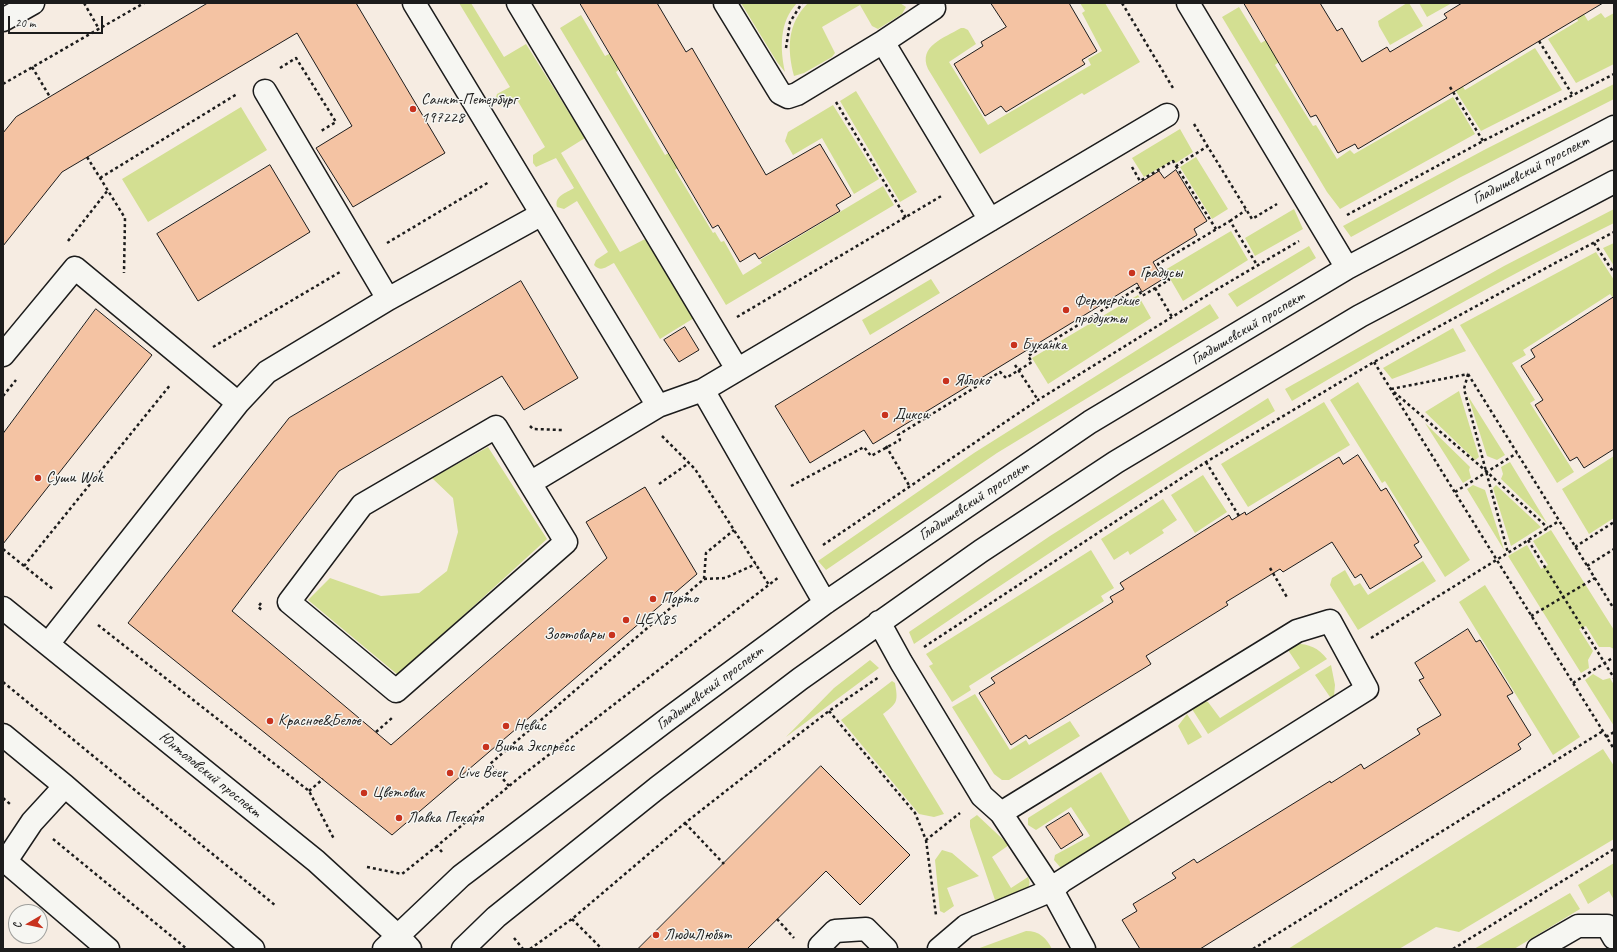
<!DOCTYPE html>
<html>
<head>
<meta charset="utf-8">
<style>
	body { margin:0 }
	#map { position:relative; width:1617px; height:952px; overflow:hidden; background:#f6ece2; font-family:Caveat,sans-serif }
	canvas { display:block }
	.frame { position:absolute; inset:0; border:4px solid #1c1c1c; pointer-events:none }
	.north { position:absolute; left:8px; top:904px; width:40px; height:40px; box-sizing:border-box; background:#f6f6f2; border:1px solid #9f9f9c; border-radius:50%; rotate:261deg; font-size:11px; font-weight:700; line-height:16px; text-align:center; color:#1c1c1c }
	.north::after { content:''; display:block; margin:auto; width:14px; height:18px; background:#c8321e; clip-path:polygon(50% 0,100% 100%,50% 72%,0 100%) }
	.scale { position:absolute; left:8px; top:16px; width:95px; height:18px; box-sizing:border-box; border:2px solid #1c1c1c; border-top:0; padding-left:5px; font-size:12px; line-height:14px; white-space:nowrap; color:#1c1c1c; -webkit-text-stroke:3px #f6f6f2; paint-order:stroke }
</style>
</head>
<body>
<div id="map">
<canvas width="1617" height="952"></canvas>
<div class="frame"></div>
<div class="north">С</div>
<div class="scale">20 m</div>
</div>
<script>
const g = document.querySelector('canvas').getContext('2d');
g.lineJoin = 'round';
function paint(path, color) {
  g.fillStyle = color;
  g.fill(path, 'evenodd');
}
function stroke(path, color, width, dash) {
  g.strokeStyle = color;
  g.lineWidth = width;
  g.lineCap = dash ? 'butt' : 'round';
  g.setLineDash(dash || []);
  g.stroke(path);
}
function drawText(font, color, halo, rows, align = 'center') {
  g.font = font + ' Caveat,sans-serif';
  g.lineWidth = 3;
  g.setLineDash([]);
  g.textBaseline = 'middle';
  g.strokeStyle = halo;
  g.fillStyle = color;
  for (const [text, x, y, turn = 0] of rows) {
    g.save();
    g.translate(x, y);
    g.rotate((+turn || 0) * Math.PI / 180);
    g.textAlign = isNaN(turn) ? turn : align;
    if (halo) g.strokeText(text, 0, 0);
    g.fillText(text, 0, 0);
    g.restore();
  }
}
paint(new Path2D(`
	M459,3H471L504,57L526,44L585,138L561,153L620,252L645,239L694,318L660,339L614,263C607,266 601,273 594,265L596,260L608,252L577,201L564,209L557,207C554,196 566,193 574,188L556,158L536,167L533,163V155L545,147L516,98L500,106L495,101L497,94L510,87Z
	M741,3H797C779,22 780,49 785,72L777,62Z
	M808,3H900L906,7L902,14L878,29L872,26L860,5L822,27L835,53L832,57L804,73L794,76C787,49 787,24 808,3Z
	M1080,3H1105L1140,62L1084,95L1082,93L980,154L928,69C918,46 944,38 961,28H964L968,30L976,44L949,62L988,125L1091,65L1088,59L1102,51L1082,13L1085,11Z
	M1407,3H1409L1423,26L1390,45L1379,26L1378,21Z
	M1419,3H1452L1427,17Z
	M1239,7L1261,43L1268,39L1282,59L1275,65L1313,126L1316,125L1337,159L1350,150L1354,154L1453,97L1475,134L1340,209L1327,192L1222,17Z
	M1582,11L1588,21L1601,13L1605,18L1614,13V64L1576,83L1548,39L1578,21L1576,15Z
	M581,15L605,56L611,53L620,69L616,72L665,155L670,152L679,167L675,170L713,233L715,232L721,242L724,241L743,275L762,263L760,260L883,186L894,205L726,305L560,28Z
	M1535,48L1562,90L1481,131L1454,88L1461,84L1465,90Z
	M1614,84V99L1459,178L1351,237L1343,226L1484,150Z
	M856,91L917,192L900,202L840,101Z
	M833,105L879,179L854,194L822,138L793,155L785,141L788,132Z
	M241,107L267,150L148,222L122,179Z
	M1180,129L1193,152L1176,163L1173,160L1144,177L1132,158Z
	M1196,157L1228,209L1212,219L1180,167Z
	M1294,209L1303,229L1255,256L1245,238Z
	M1614,209V223C1504,277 1397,338 1292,401L1285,389L1504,266Z
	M1231,231L1248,260L1183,301L1165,270Z
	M1614,243V266L1603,248Z
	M1309,246L1316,258L1237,307L1228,294Z
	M1596,252L1614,280V299L1610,294L1523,350L1526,355L1512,363L1535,400L1530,403L1574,472L1557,483L1460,325Z
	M931,279L940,293L870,335L862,320Z
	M1138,295L1151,318L1048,384L1032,358Z
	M1210,304L1219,318L997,453L826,570L818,561L974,453Z
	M1453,328L1466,351L1392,379L1383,368Z
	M1358,382L1470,560L1445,577L1385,481L1382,483L1330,400Z
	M1459,391L1479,457L1475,460L1425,412Z
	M1468,396L1505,455L1497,460L1487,456Z
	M1268,398L1275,411C1152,484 1033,563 914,644L909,632L1050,536Z
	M1324,402L1350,445L1248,507L1221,464Z
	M1425,423L1470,467L1469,470L1471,478L1463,483Z
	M488,447L547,539L398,675L308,600L330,578L381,596L419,593L447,571L458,532L453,498L432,478Z
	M1614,456V518L1589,534L1562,489Z
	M1510,462L1547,523L1501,479L1503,474L1501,467Z
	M1203,475L1227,512L1195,533L1171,495Z
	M1473,485L1485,490L1504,550L1467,489Z
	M1496,485L1541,527L1511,546L1493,488Z
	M1163,499L1177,520L1162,530L1164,533L1130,555L1128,551L1114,560L1101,539Z
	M1551,530L1614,630V649L1610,647H1599L1586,626L1579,629L1593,651L1588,660L1589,668L1581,673L1508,556L1527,545L1541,569L1548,565L1533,541Z
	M1091,550L1114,588L1101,596L1104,601L969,686L971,690L952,702L929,666L933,664L926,654Z
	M1423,561L1436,581L1358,630L1330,585L1332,578L1345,570L1354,586L1360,583L1368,595Z
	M1485,585L1580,737L1553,755L1459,602Z
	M1292,644C1306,643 1318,647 1327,659L1208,734L1192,709L1205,701L1208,702L1220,718L1300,668L1286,647Z
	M870,660L879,668L786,737L834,688Z
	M1331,665L1335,685L1334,696L1330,697L1315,675Z
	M1593,674L1603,680L1610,678L1614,685V726L1585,680Z
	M892,681L895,683C898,701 898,703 883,714L944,814L934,817L919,814L841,720Z
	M975,694L1010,750L1026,740L1029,745L1070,721L1080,736L1009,780H1002L994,774L952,707Z
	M1187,714L1202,737L1188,745L1178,726Z
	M1603,749L1614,766V839L1459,932L1436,927L1399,949H1288Z
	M1101,772L1132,825L1063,868L1060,867L1054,860L1055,855L1090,836L1071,807L1036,830L1028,825V818Z
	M977,815L1009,845L992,857L1011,888L1028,877C1037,894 1005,898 995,900L970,827V820Z
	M942,850L952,853L979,876L947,888L954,906L944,913L940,911L935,860Z
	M1614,863V900L1609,891L1588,904L1578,885Z
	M1570,893L1580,909L1514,949H1474Z
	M1026,931C1040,931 1046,938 1052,949H977Z`), '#d3df92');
const building = new Path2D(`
	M208,3H356L445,153L353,207L316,148L352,126L297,33L62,172L3,246V133L16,117Z
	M580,3H657L686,52L692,48L766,175L820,144L851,196L836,205L840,211L759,259L755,253L740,262L718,225L713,228Z
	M991,3H1069L1097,51L1082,60L1085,64L1006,112L1001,106L985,116L954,64L983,46L981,42L1006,27Z
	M1244,3H1320L1337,31L1342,28L1362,62L1387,47L1390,52L1447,18L1444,14L1462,3H1603L1358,149L1355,144L1338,153L1316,115L1311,117Z
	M270,165L310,232L198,301L157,234Z
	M1176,170L1207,221L1194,229L1197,235L1153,262L1163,279L1142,292L1137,283L873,444L864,430L810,463L775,406L1159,171L1164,178Z
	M521,281L578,378L524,410L502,376L339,471L232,611L391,745L607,558L586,522L645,487L697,574L392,835L128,623L289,418Z
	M1614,297V449L1584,468L1577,457L1570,461L1535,405L1543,400L1521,366L1535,357L1531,350Z
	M96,309L152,355L3,544V434Z
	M685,327L699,350L679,362L664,340Z
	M1358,455L1381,491L1386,488L1419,542L1414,545L1422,557L1370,589L1361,574L1355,578L1332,542L1283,572L1280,569L1226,602L1228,605L1146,656L1151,664L1029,739L1026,735L1011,745L979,693L995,683L991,678L1113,602L1110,597L1124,589L1120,583L1229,515L1232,520L1245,512L1246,515L1339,457L1343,464Z
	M1468,629L1476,642L1480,640L1513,693L1507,696L1531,735L1518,744L1521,749L1200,949H1140L1122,920L1137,911L1133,904L1176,878L1172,873L1194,859L1197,863L1330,781L1331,783L1361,764L1364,769L1420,734L1417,729L1441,715L1419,680L1424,678L1415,663Z
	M821,766L910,855L860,905L826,871L747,949H638Z
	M1069,813L1083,835L1061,849L1046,827Z`);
paint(building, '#f4c3a3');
stroke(building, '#1c1c1c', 1);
const minor = new Path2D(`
	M414,3L658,406
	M518,3L737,369
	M725,3L780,93L788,97L797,94L883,42L934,8L931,3
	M1188,3L1347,268
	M3,20L33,3
	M883,42L990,220
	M265,91L388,299
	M3,355L75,268L238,403
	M703,390L825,603
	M530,483L566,542L396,691L289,602L362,505L496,427L530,483L658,406L703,390L1167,115
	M3,608L316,861L398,936L410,949
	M879,622L901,662L982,796L1001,813L1052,890L1084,949
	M48,644L238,403L267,372L388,299L542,214
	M3,735L65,786L253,949
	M3,859L108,949
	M6,861L32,822L65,786
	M384,949L461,876L664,722L825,603L1090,422L1347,268L1614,127
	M463,949L496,917L657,788L800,679L981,551L1116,462L1360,316L1614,182
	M821,949L820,946L835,931L866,929L886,949
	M939,949L966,926L1052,890L1062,881L1367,689L1330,621L1297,631L1001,813
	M1538,949L1578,926H1607L1614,938`);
stroke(minor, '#1c1c1c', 25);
stroke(new Path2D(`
	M84,3L99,29
	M1122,3L1173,88
	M1539,41L1572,94
	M786,48L790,22L802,3
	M32,67L50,97
	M280,68L296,58L336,122L321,131
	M3,84L144,3
	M1450,87L1483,141
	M836,102L906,218
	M1194,124L1252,219L1277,204
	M87,157L125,218L124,273
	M1176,166L1216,229
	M1132,167L1140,181L1173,161L1176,166L1208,146
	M100,178L237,94
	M1347,215L1483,141L1614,74
	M1230,221L1246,210
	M68,241L108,190
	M387,243L489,182
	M1594,243L1614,273
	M1155,288L1172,317
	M737,317L943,195
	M213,347L340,272
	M1374,362L1614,749
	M1015,365L1038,400
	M1468,374L1614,609
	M1468,374L1464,389L1508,553
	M1391,389L1468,374
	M1394,392L1486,471L1548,528
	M3,396L16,380
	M530,426L533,429L562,430
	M662,436L695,469L769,585
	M886,446L910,487
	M1206,462L1239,516
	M659,484L689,463
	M791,486L864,447L871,456L900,440L898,435L1000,372L1006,378L1032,362L1028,356L1138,288L1142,296L1169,280L1158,264L1230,221L1257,265
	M1455,492L1517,453
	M1528,540L1614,678
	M823,545L1038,400L1214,291L1299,241
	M1575,547L1614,522
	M3,549L54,590
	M24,566L171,384
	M1587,566L1614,549
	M1270,568L1288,599
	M704,579L725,578L756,564
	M261,603L258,607L262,610
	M1531,616L1595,578
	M98,625L309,791L334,839
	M1371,638L1559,521
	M924,647L1206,462L1374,362L1557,262L1614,232
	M3,682L276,906
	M1573,683L1614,657
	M829,711L915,813L926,840L960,813
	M376,732L392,718
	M1606,737L1614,732
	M509,786L490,764L704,579L706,553L734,530
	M309,791L323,779
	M3,798L10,804
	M685,823L724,864
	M53,839L187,949
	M926,840L936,915
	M442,852L437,846L520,777L779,577
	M367,867L402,874L437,846
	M572,919L602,949
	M777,919L794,938
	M514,938L523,949
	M530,949L572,919L685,823L768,758L829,711L879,677
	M1253,949L1603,731
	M1453,949L1614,849`), '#1c1c1c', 2.5, [3, 3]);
stroke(minor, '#f6f6f2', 22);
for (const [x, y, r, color] of [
	[413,109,4,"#c8321e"],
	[1132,273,4,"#c8321e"],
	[1066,310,4,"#c8321e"],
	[1014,345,4,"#c8321e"],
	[946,381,4,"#c8321e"],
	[885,415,4,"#c8321e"],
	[38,478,4,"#c8321e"],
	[653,599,4,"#c8321e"],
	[626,620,4,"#c8321e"],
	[612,635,4,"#c8321e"],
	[270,721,4,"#c8321e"],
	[506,726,4,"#c8321e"],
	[486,747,4,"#c8321e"],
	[450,773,4,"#c8321e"],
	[364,793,4,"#c8321e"],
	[399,818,4,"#c8321e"],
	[656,935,4,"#c8321e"]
]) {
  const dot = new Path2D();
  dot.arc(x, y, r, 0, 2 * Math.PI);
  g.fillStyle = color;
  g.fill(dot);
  stroke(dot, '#f6f6f2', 1.5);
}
drawText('16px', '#1c1c1c', '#f6f6f2', [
	["Санкт-Петербург",421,100],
	["197228",421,118],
	["Градусы",1140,273],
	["Фермерские",1074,301],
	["продукты",1074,319],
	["Буханка",1022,345],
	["Яблоко",954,381],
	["Дикси",893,415],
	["Суши Wok",46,478],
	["Порто",661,599],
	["ЦЕХ85",634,620],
	["Зоотовары",604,635,"right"],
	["Красное&Белое",278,721],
	["Невис",514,726],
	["Вита Экспресс",494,747],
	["Live Beer",458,773],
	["Цветовик",372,793],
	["Лавка Пекаря",407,818],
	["ЛюдиЛюбят",664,935]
], 'left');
drawText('16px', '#1c1c1c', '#f6f6f2', [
	["Гладышевский проспект",1531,170,-28],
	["Гладышевский проспект",1248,328,-31],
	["Гладышевский проспект",974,501,-34],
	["Гладышевский проспект",710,688,-37],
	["Юнтоловский проспект",210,775,39]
]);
</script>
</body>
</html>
